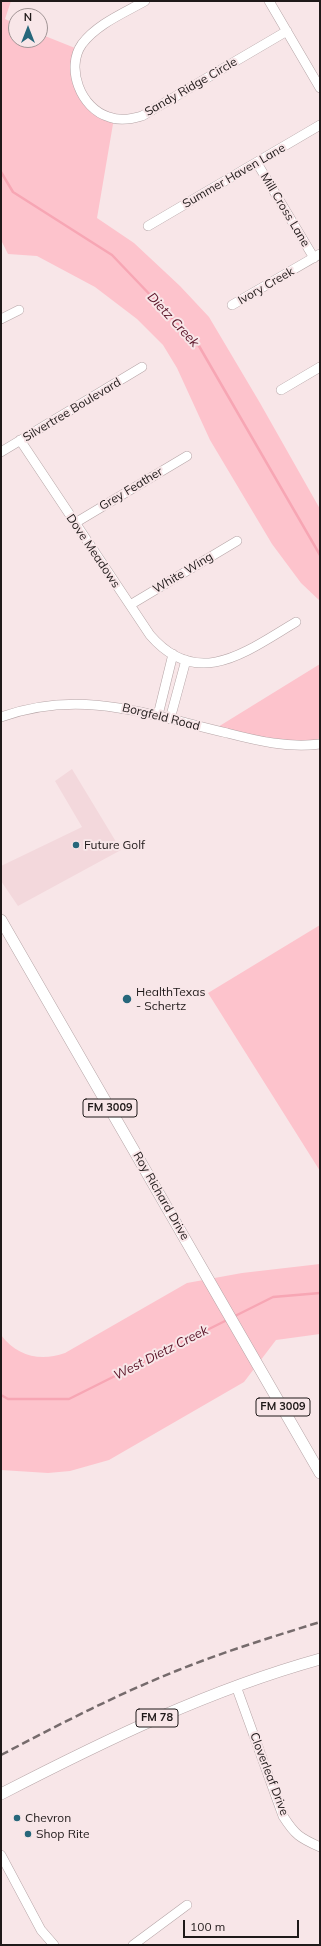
<!DOCTYPE html>
<html>
<head>
<meta charset="utf-8">
<style>
	body { margin:0 }
	#map { position:relative; width:321px; height:1946px; overflow:hidden; background:#f8e6e8; font-family:Mulish,sans-serif }
	canvas { display:block }
	.frame { position:absolute; inset:0; border:2px solid #1f1919; pointer-events:none }
	.north { position:absolute; left:8px; top:8px; width:40px; height:40px; box-sizing:border-box; background:#f8e6e8; border:1px solid #a19495; border-radius:50%; rotate:0deg; font-size:11px; font-weight:700; line-height:16px; text-align:center; color:#1f1919 }
	.north::after { content:''; display:block; margin:auto; width:14px; height:18px; background:#27677b; clip-path:polygon(50% 0,100% 100%,50% 72%,0 100%) }
	.scale { position:absolute; left:183px; top:1920px; width:116px; height:18px; box-sizing:border-box; border:2px solid #1f1919; border-top:0; padding-left:5px; font-size:12px; line-height:14px; white-space:nowrap; color:#1f1919; -webkit-text-stroke:3px #f8e6e8; paint-order:stroke }
</style>
</head>
<body>
<div id="map">
<canvas width="321" height="1946"></canvas>
<div class="frame"></div>
<div class="north">N</div>
<div class="scale">100 m</div>
</div>
<script>
const g = document.querySelector('canvas').getContext('2d');
g.lineJoin = 'round';
function paint(path, color) {
  g.fillStyle = color;
  g.fill(path, 'evenodd');
}
function stroke(path, color, width, dash) {
  g.strokeStyle = color;
  g.lineWidth = width;
  g.lineCap = dash ? 'butt' : 'round';
  g.setLineDash(dash || []);
  g.stroke(path);
}
function drawText(font, color, halo, rows, align = 'center') {
  g.font = font + ' Mulish,sans-serif';
  g.lineWidth = 4;
  g.setLineDash([]);
  g.textBaseline = 'middle';
  g.strokeStyle = halo;
  g.fillStyle = color;
  for (const [text, x, y, turn = 0] of rows) {
    g.save();
    g.translate(x, y);
    g.rotate((+turn || 0) * Math.PI / 180);
    g.textAlign = isNaN(turn) ? turn : align;
    if (halo) g.strokeText(text, 0, 0);
    g.fillText(text, 0, 0);
    g.restore();
  }
}
paint(new Path2D(`
	M72,769L121,850L18,906L1,881V866L82,827L55,781Z`), '#f3d8dc');
paint(new Path2D(`
	M1,1H11L5,19L16,24V40H40V34L80,50L76,67L89,104L114,118L97,218L134,243L180,286L209,317L260,403L320,509V601L301,583L272,544L210,440L177,368L163,345L137,319L95,287L37,256L8,254L1,240Z
	M320,664V744L313,745L213,730Z
	M320,925V1171L208,993Z
	M320,1264V1334L276,1340L244,1382L109,1460L70,1471L48,1473L1,1470V1335C17,1356 40,1362 65,1353L187,1283L242,1273Z`), '#fdc3cc');
stroke(new Path2D(`
	M1,172L13,192L112,255L199,346L320,555
	M233,1317L273,1297L320,1293
	M1,1395L8,1399H69L229,1319`), '#f7a6b4', 2.5);
const minor = new Path2D(`
	M145,1C124,13 97,24 82,44C65,68 81,109 109,117C119,121 132,119 142,116L287,31
	M269,1L320,88
	M257,163L314,258
	M148,226L320,125
	M232,305L320,254
	M1,319L19,310
	M281,390L320,367
	M20,440L150,635C198,691 247,651 296,622
	M1,452L142,367
	M75,523L187,456
	M130,605L237,541
	M158,715L173,654
	M1,717C82,688 149,715 227,733C258,741 288,748 320,744
	M170,719L186,660
	M236,1686L283,1816C295,1835 300,1838 320,1847
	M1,1855L41,1930L54,1945
	M133,1945L187,1905`);
const major = new Path2D(`
	M1,920L320,1473
	M1,1794C104,1741 208,1690 320,1659`);
stroke(minor, '#b5a4a6', 10);
stroke(major, '#b5a4a6', 12);
stroke(minor, '#fff', 9);
stroke(major, '#fff', 11);
stroke(new Path2D(`
	M1,1755C58,1725 116,1695 176,1671C223,1652 272,1637 320,1622`), '#766b6c', 2.5, [8, 4]);
for (const [x, y, r, color] of [
	[76,845,4,"#27677b"],
	[127,999,5,"#27677b"],
	[17,1818,4,"#27677b"],
	[28,1834,4,"#27677b"]
]) {
  const dot = new Path2D();
  dot.arc(x, y, r, 0, 2 * Math.PI);
  g.fillStyle = color;
  g.fill(dot);
  stroke(dot, '#f8e6e8', 1.5);
}
for (const [x, y, w] of [
	[110,1108,54],
	[283,1407,54],
	[157,1718,42]
]) {
  const box = new Path2D();
  box.roundRect(x - w / 2, y - 9, w, 18, 3);
  g.fillStyle = '#f8e6e8';
  g.fill(box);
  stroke(box, '#1f1919', 1);
}
drawText('bold 11px', '#1f1919', null, [
	["FM 3009",110,1108],
	["FM 3009",283,1407],
	["FM 78",157,1718]
]);
drawText('12px', '#1f1919', '#f8e6e8', [
	["Sandy Ridge Circle",191,87,-30],
	["Summer Haven Lane",234,176,-30],
	["Mill Cross Lane",285,210,59],
	["Ivory Creek",266,286,-30],
	["Silvertree Boulevard",72,410,-31],
	["Grey Feather",131,489,-31],
	["Dove Meadows",93,551,56],
	["White Wing",183,573,-31],
	["Borgfeld Road",161,717,14],
	["Roy Richard Drive",161,1196,60],
	["Cloverleaf Drive",269,1774,69]
]);
drawText('12px', '#1f1919', '#f8e6e8', [
	["Future Golf",84,845],
	["HealthTexas",136,992],
	["- Schertz",136,1006],
	["Chevron",25,1818],
	["Shop Rite",36,1834]
], 'left');
drawText('italic 13px', '#571125', '#f8e6e8', [
	["Dietz Creek",173,320,47],
	["West Dietz Creek",161,1353,-27]
]);
</script>
</body>
</html>
